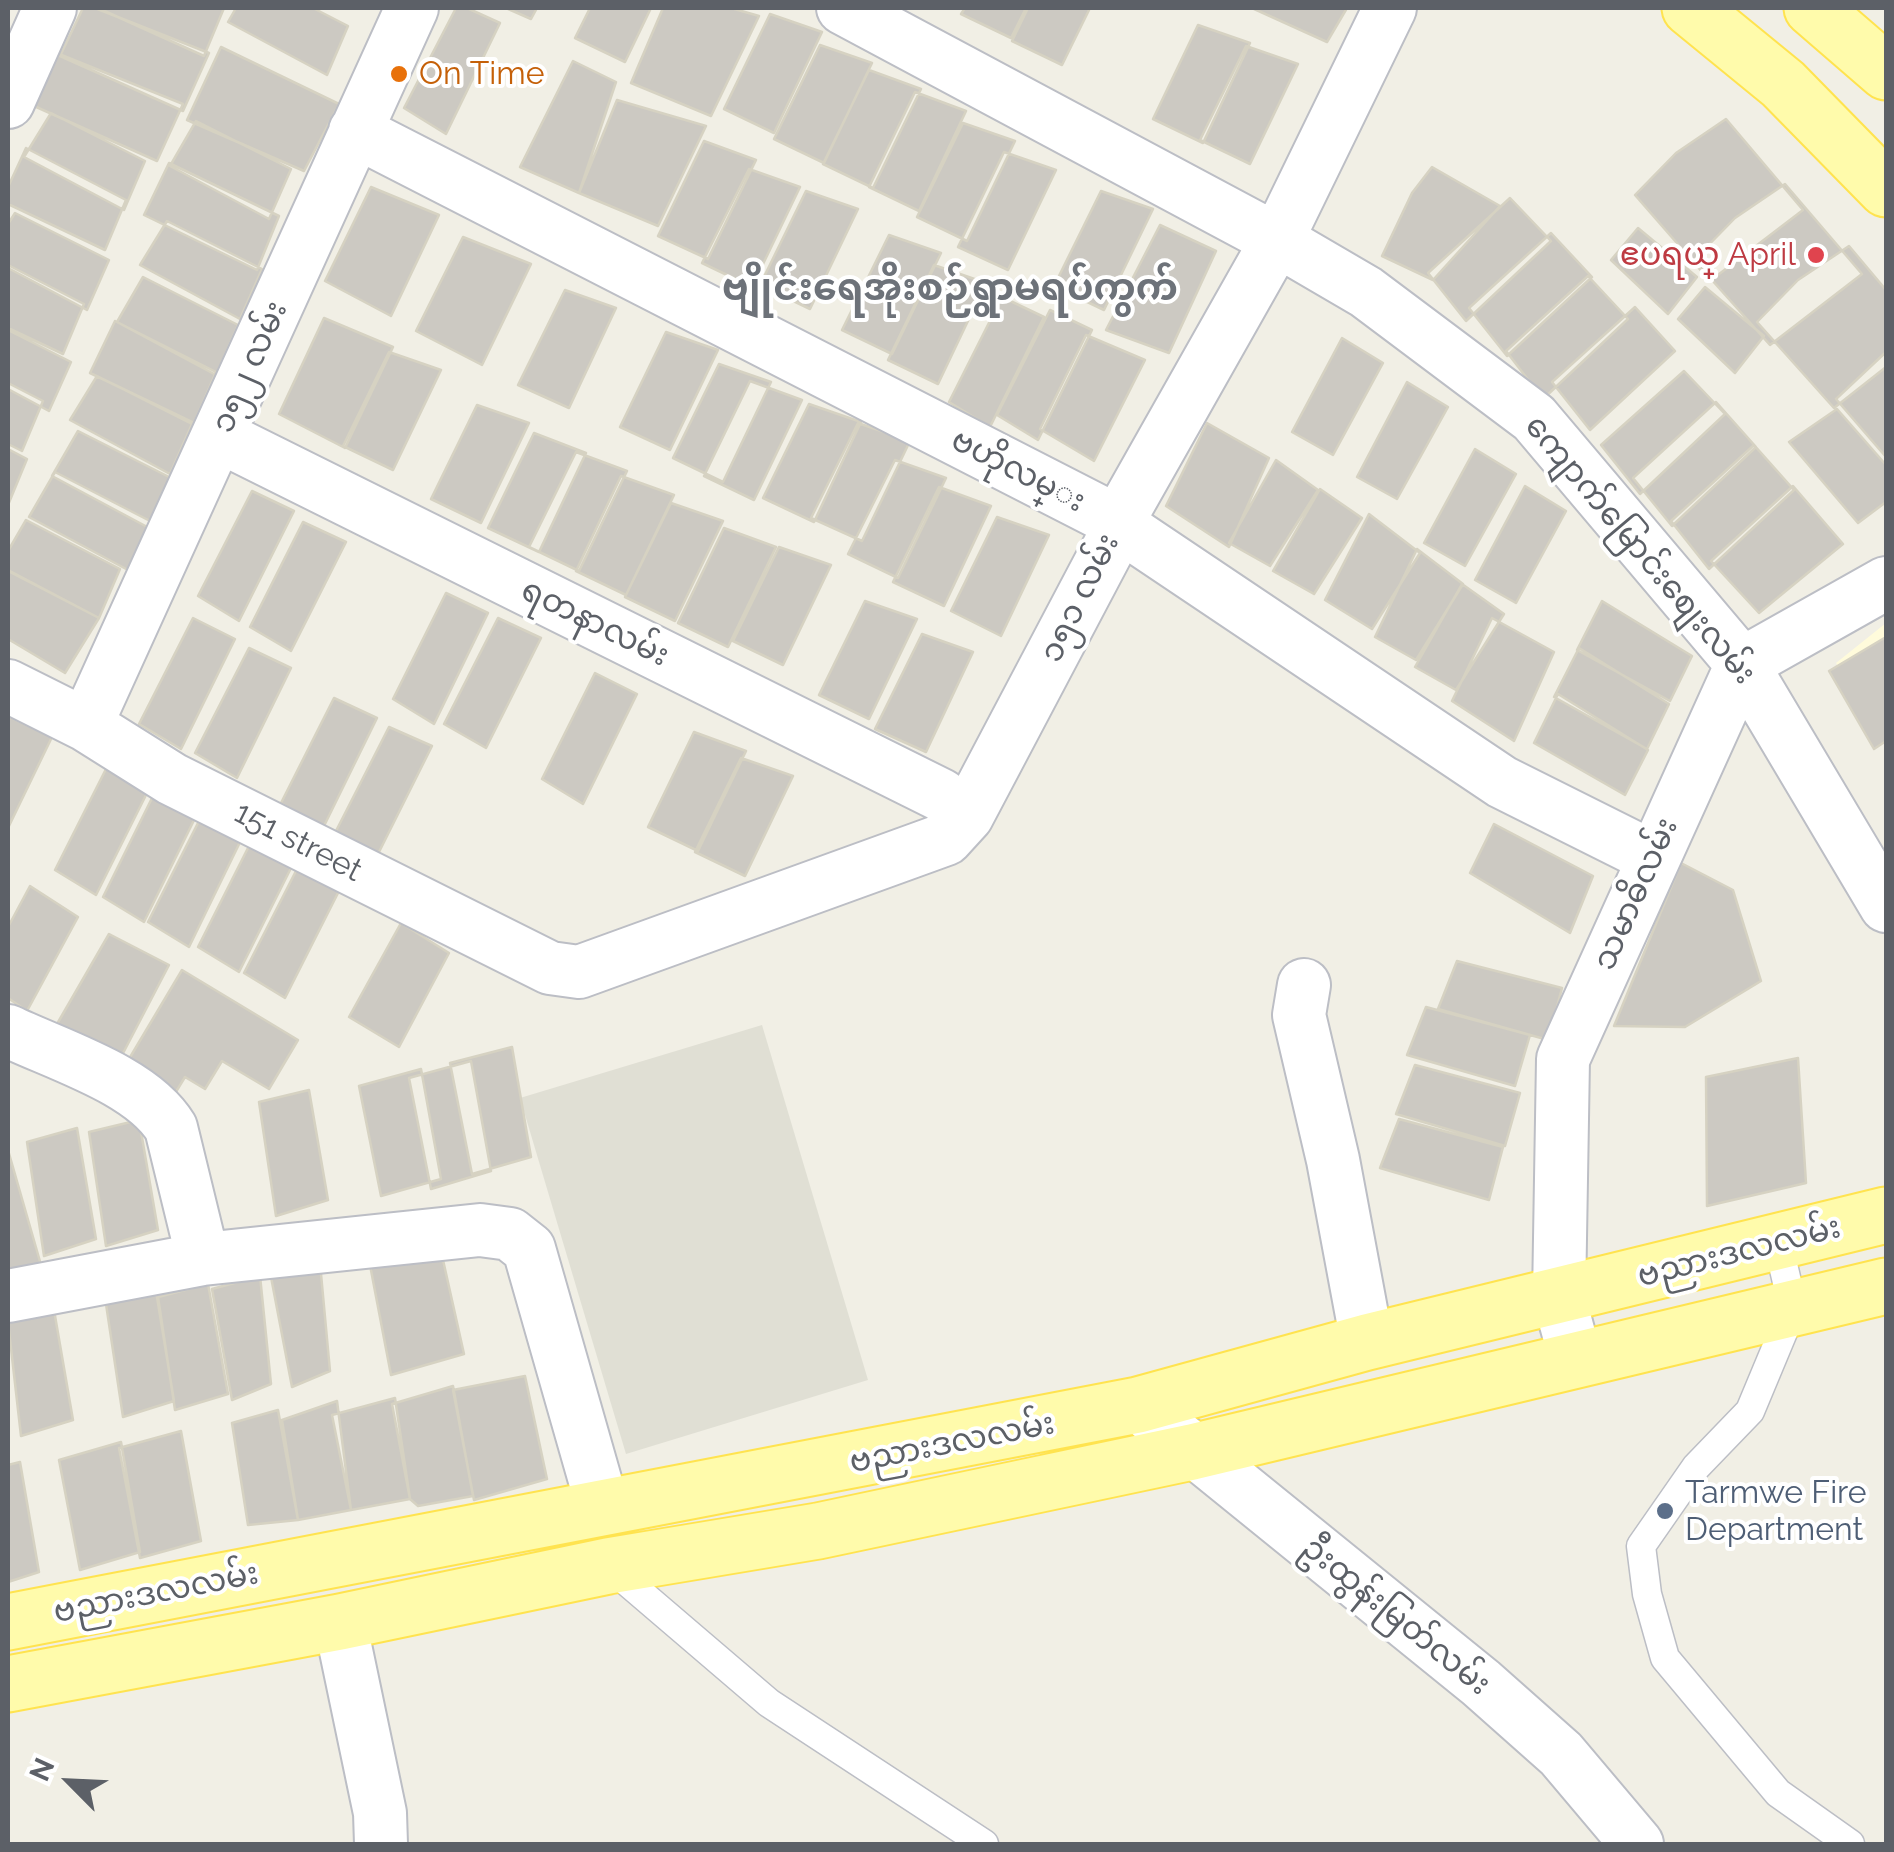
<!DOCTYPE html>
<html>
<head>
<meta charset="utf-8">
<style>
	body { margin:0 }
	#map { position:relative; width:1894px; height:1852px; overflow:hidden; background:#f1efe5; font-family:Raleway,sans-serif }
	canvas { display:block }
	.frame { position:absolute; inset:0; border:10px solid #5c6067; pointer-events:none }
	.north { position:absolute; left:20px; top:1732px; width:100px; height:100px; -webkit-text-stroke:8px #fff; paint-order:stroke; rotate:294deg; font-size:28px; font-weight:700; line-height:40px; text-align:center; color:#5c6067 }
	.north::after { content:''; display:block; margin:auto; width:35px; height:45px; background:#5c6067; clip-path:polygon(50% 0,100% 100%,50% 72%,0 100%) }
</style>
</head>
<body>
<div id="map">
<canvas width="1894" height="1852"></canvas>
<div class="frame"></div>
<div class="north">N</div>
</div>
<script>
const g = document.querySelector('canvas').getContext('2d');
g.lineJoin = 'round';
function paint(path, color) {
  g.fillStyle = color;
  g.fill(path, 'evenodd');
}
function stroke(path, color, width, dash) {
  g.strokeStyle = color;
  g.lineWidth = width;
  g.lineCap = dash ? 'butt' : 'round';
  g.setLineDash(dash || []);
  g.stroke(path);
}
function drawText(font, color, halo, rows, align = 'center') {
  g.font = font + ' Raleway,"Noto Sans Myanmar",sans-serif';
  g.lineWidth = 8;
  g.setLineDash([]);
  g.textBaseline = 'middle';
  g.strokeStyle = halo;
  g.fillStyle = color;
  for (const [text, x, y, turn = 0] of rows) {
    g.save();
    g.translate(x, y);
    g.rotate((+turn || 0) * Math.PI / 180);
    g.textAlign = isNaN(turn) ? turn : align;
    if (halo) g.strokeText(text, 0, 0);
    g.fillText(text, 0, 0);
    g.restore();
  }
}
paint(new Path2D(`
	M1886,623V744L1836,663Z`), '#fffbdb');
paint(new Path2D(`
	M762,1025L868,1380L626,1454L520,1098Z`), '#e0dfd4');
const building = new Path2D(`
	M83,8H95L209,53L183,111L60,56Z
	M98,8H224L204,56Z
	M236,8H313L348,26L327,75L228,22Z
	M456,8H467L500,23L446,134L404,108Z
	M506,8H537L531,19Z
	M590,8H651L625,62L575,38Z
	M663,8H731L759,16L711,116L631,83Z
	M965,8H1026L1011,38L961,14Z
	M1028,8H1090L1062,65L1012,41Z
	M1252,8H1347L1327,42Z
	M770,14L822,32L774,133L724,109Z
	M1198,25L1250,43L1203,143L1153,119Z
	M820,45L872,63L824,163L774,139Z
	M1246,46L1298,64L1250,164L1200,140Z
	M221,47L339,104L304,171L187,120Z
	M59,54L183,104L157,161L34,106Z
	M573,61L616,82L579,193L520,167Z
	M869,70L921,89L873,188L823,164Z
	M915,92L966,111L919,211L869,187Z
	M617,100L706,126L658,226L579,193Z
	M51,113L145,161L124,210L24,157Z
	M1726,119L1803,210L1710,281L1635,195L1676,153Z
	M196,121L291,169L269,219L170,166Z
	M963,123L1015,141L967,241L917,217Z
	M704,141L756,160L708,259L658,236Z
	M26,148L126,200L105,250L8,204V187Z
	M1004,152L1056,170L1008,270L958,247Z
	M169,163L279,216L257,270L144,215Z
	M1432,167L1500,206L1433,280L1382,256L1412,193Z
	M749,169L800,187L752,287L702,263Z
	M1785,184L1862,274L1770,345L1694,260L1735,218Z
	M371,187L439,215L391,316L325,281Z
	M806,191L858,209L810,309L760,285Z
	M1101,191L1153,209L1104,310L1054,286Z
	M1510,198L1551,241L1466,321L1428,273Z
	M15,213L109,260L87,310L8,268V224Z
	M167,221L262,269L240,319L140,265Z
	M1160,225L1216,251L1169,353L1106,330Z
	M1638,228L1697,277L1668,314L1611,260Z
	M1551,233L1592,277L1507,356L1469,308Z
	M889,235L941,253L892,354L842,330Z
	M463,237L531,264L482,365L416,331Z
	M1849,246L1886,290V367L1834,408L1757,322L1798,280Z
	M8,265L84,304L63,354L8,328Z
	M934,265L986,283L938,384L888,360Z
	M1588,276L1628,319L1543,399L1506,351Z
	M143,277L238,325L216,375L117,322Z
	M1705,287L1764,336L1735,373L1678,319Z
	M565,290L616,308L569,408L518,385Z
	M1002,297L1044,317L990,427L949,402Z
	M1635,307L1675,351L1590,430L1552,382Z
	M1050,310L1092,330L1038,440L997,415Z
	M324,318L393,347L345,448L279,414Z
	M115,321L216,372L194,423L90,373Z
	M8,330L71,362L49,411L8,389Z
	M666,332L718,350L670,450L620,427Z
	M1086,335L1145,360L1094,461L1040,429Z
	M1342,338L1383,363L1333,455L1292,432Z
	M389,352L441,370L393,470L343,446Z
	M1886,352V457L1836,399Z
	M719,364L771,382L723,482L673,458Z
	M1684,371L1725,414L1640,494L1601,445Z
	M97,376L192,424L170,474L70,420Z
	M750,381L802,400L754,500L704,476Z
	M1407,382L1448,407L1397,499L1357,477Z
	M8,383L43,401L22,451L8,444Z
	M1716,402L1756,447L1672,526L1633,478Z
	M809,404L861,422L814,522L763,498Z
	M477,405L529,423L481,523L431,499Z
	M1837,409L1886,465V502L1858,523L1789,442Z
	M858,423L910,441L862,541L811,518Z
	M1207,423L1269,458L1229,547L1166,506Z
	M78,431L173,479L151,529L52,476Z
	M534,433L586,453L539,552L488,528Z
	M1754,445L1794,490L1709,569L1671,521Z
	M8,449L27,459L8,505Z
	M1475,449L1516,474L1465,566L1424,543Z
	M576,452L627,471L579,571L529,547Z
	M895,460L946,478L898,578L848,554Z
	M1276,460L1318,490L1270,566L1229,543Z
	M55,472L150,521L128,570L29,517Z
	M621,476L674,495L626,595L576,571Z
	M1525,486L1566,511L1516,603L1475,580Z
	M1793,486L1843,544L1759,613L1711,561Z
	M939,487L991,506L944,606L893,582Z
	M1320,489L1362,518L1314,594L1273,571Z
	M252,491L294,511L239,621L198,596Z
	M671,503L723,521L675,621L625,597Z
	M1369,514L1420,553L1372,629L1325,600Z
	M997,517L1049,535L1001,636L951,611Z
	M26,520L120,569L99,618L8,570V551Z
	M303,522L346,542L291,651L250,627Z
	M724,528L776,547L728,647L678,623Z
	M779,547L831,565L783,665L733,641Z
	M1417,549L1463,584L1416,660L1375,637Z
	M8,571L99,618L65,673L8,639Z
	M1462,584L1504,614L1456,690L1415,667Z
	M446,593L488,613L434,724L393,699Z
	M865,601L917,619L869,719L819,695Z
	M1602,601L1692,656L1670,701L1577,650Z
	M193,618L235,639L181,749L139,724Z
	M498,618L541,638L486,748L444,724Z
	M1492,618L1554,652L1514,741L1452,701Z
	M922,634L973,652L926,752L875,729Z
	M1886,637V741L1874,749L1829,671Z
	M249,648L291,668L237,778L195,753Z
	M1579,648L1669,704L1647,749L1554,697Z
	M595,673L637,694L583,804L542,779Z
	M1558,694L1648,750L1625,795L1534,743Z
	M334,698L377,718L323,828L281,803Z
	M10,717L52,737L8,828V722Z
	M389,727L432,746L377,856L336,831Z
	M694,732L746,751L698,851L648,827Z
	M741,758L793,776L745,876L695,852Z
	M108,765L151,785L96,895L55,870Z
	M155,792L198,812L144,922L103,897Z
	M201,817L243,836L189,947L148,922Z
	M1494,824L1593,876L1570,933L1470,873Z
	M251,842L294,862L239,972L198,947Z
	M1681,863L1733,890L1761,981L1685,1027L1614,1026Z
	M298,867L341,887L285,998L244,973Z
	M30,886L78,917L27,1011L8,998V927Z
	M401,923L449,953L399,1047L349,1017Z
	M109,934L169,965L120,1059L57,1024Z
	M1457,961L1562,988L1548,1040L1438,1009Z
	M182,970L298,1040L269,1089L222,1061L205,1089L185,1077L171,1100L126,1064Z
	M1426,1007L1530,1035L1515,1086L1407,1055Z
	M512,1047L531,1157L472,1174L450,1063Z
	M1798,1058L1806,1183L1707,1206L1706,1077Z
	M471,1061L491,1171L431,1189L409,1078Z
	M1415,1065L1520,1093L1505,1146L1396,1114Z
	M421,1069L441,1179L381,1196L359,1086Z
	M309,1090L328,1200L276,1216L259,1102Z
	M1399,1119L1503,1147L1489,1200L1380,1168Z
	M139,1120L158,1230L106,1246L89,1132Z
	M77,1128L96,1239L44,1256L27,1142Z
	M8,1150L41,1265L8,1271Z
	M441,1251L464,1354L391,1375L370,1265Z
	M320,1263L330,1371L292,1387L271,1277Z
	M260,1276L271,1384L232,1400L212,1289Z
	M208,1284L228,1394L175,1410L158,1297Z
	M156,1291L174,1401L123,1417L106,1304Z
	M54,1310L73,1420L21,1436L8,1322Z
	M525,1376L547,1479L474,1500L453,1390Z
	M453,1386L473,1496L418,1506L410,1499L392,1404Z
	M395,1398L410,1499L351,1510L332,1415Z
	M337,1401L351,1510L298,1520L282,1420Z
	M278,1410L298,1520L248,1525L232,1423Z
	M181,1431L201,1541L140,1558L119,1448Z
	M121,1442L140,1552L80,1570L59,1460Z
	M20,1462L39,1572L8,1582V1465Z`);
paint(building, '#ccc9c2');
stroke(building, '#d6d2c2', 2.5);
const lane = new Path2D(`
	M1778,1243L1793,1308L1750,1411L1696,1467L1641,1546L1647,1594L1665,1658L1778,1793L1850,1844
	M610,1567L769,1703L984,1844`);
const street = new Path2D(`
	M843,8L1277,240L1366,292L1534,418L1742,664L1886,906
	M8,102L50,8
	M355,131L1101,513L1502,782L1652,857
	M219,436L941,795L967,816
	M8,686L86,725L172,779L550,968L579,972L946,839L967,816L1111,543L1117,523L1277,240L1390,8
	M86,725L412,8
	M1304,985L1299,1015L1333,1160L1367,1342
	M8,1031C58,1055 142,1080 171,1128L203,1259
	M8,1296L203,1259L480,1230L510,1234L529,1249L603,1508
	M1576,1360L1559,1298L1563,1059L1742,664L1886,583
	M1138,1405L1481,1683L1561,1754L1637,1844
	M340,1622L380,1813L381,1844`);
const primary = new Path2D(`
	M1690,8L1783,84L1886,189
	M1812,8L1886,72
	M8,1622L1138,1405L1367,1342L1886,1215
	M8,1684L340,1622L608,1566L818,1531L1192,1452L1886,1286`);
stroke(lane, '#bcbec5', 31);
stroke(street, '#bcbec5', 56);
stroke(primary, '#ffe34f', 59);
stroke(lane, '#fff', 28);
stroke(street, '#fff', 52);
stroke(primary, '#fffbab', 55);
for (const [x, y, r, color] of [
	[399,74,10,"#e8710a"],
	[1816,255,10,"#e0444e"],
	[1665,1511,10,"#5c6f8a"]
]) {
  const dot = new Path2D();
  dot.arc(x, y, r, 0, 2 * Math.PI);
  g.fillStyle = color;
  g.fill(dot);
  stroke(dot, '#fff', 4);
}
drawText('32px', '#c56008', '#fff', [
	["On Time",419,74]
], 'left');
drawText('32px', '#be3a42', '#fff', [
	["ဧပရယ္ April",1796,255]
], 'right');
drawText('32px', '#5c6067', '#fff', [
	["၁၅၂ လမ်း",250,367,-66],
	["ဗဟိုလမ္း",1018,471,27],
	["ကျောက်မြောင်းစျေးလမ်း",1640,550,50],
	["၁၅၁ လမ်း",1080,598,-64],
	["ရတနာလမ်း",595,623,26],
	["151 street",298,842,27],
	["သမာဓိလမ်း",1636,894,-66],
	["ဗညားဒလလမ်း",1739,1252,-14],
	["ဗညားဒလလမ်း",952,1443,-11],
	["ဗညားဒလလမ်း",156,1593,-11],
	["ဦးထွန်းမြတ်လမ်း",1396,1616,39]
]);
drawText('32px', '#4e5e75', '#fff', [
	["Tarmwe Fire",1685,1493],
	["Department",1685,1530]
], 'left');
drawText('bold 38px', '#6d7279', '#fff', [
	["ဗျိုင်းရေအိုးစဉ်ရွာမရပ်ကွက်",950,289]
]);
</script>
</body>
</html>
